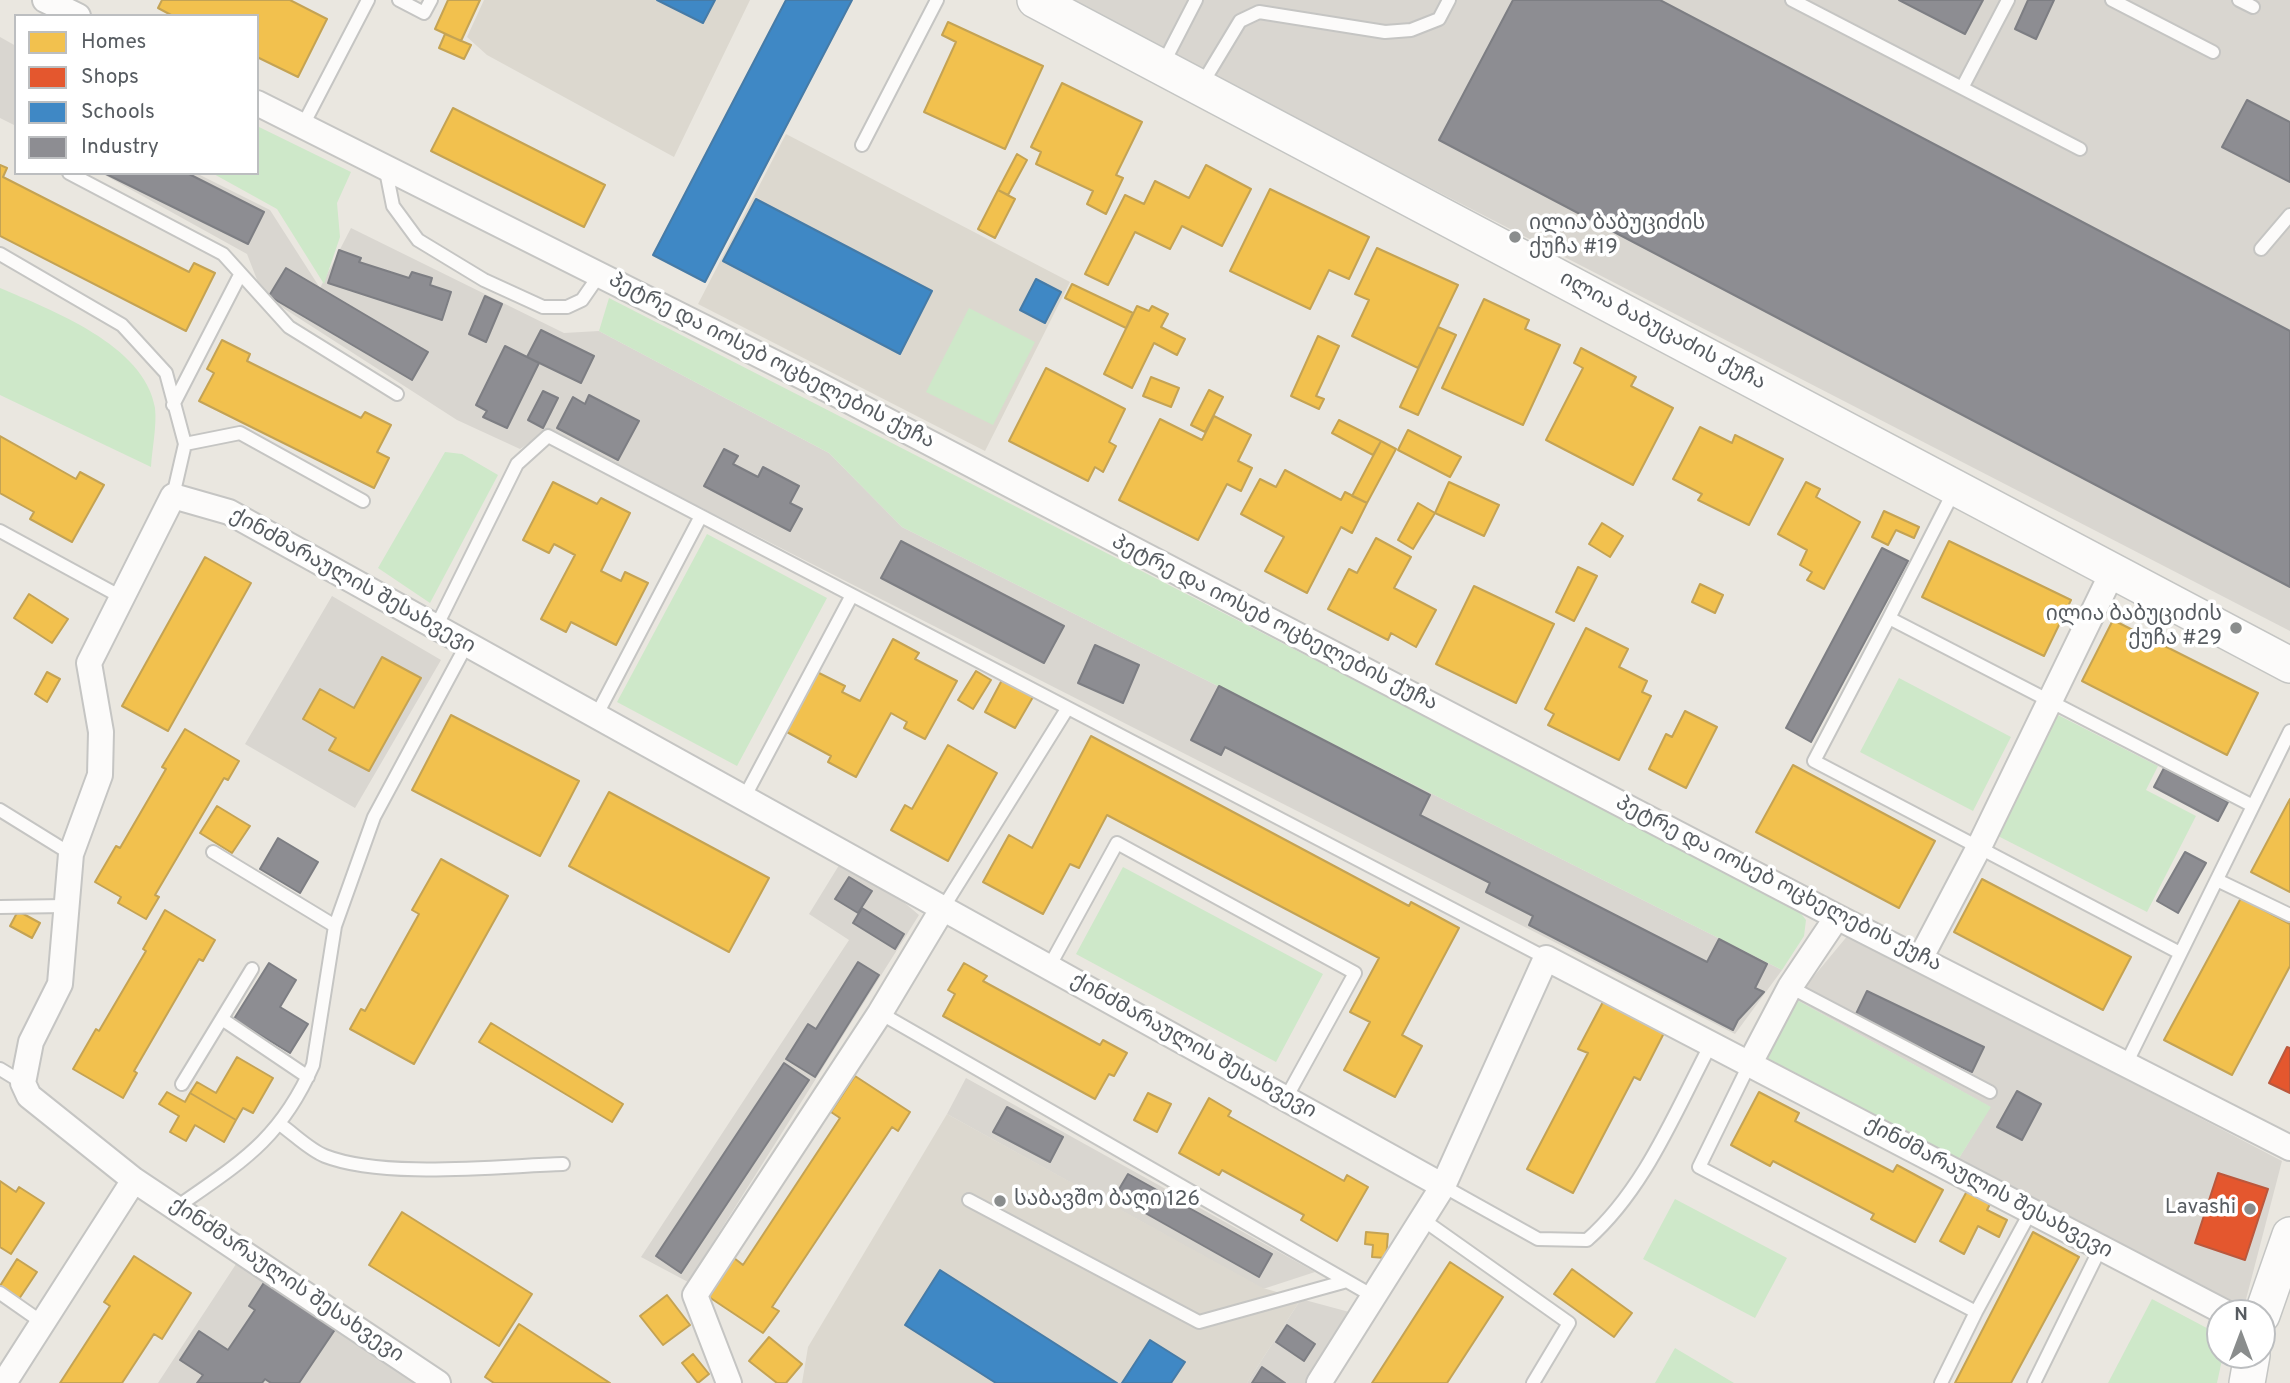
<!DOCTYPE html>
<html>
<head>
<meta charset="utf-8">
<style>
	body { margin:0 }
	#map { position:relative; width:2290px; height:1383px; overflow:hidden; background:#eae7e0; font-family:Overpass,sans-serif }
	canvas { display:block }
	.legend { position:absolute; left:14px; top:14px; width:245px; height:161px; box-sizing:border-box; background:#fff; border:2px solid #bcbec0; margin:0; padding:9px 12px; list-style:none; font-size:21px; color:#575c61 }
	.legend li { display:flex; align-items:center; gap:14px; height:35px }
	.legend b { width:35px; border:2px solid #bcbec0 }
	.north { position:absolute; left:2206px; top:1299px; width:70px; height:70px; box-sizing:border-box; background:#fff; border:2px solid #bcbec0; border-radius:50%; rotate:0deg; font-size:19px; font-weight:700; line-height:28px; text-align:center; color:#575c61 }
	.north::after { content:''; display:block; margin:auto; width:24px; height:32px; background:#8a8d8d; clip-path:polygon(50% 0,100% 100%,50% 72%,0 100%) }
</style>
</head>
<body>
<div id="map">
<canvas width="2290" height="1383"></canvas>
<ul class="legend">
<li><b style="height:19px;background:#f2c14e"></b>Homes</li>
<li><b style="height:19px;background:#e4572e"></b>Shops</li>
<li><b style="height:19px;background:#3f88c5"></b>Schools</li>
<li><b style="height:19px;background:#8d8d92"></b>Industry</li>
</ul>
<div class="north">N</div>
</div>
<script>
const g = document.querySelector('canvas').getContext('2d');
g.lineJoin = 'round';
function paint(path, color) {
  g.fillStyle = color;
  g.fill(path, 'evenodd');
}
function stroke(path, color, width, dash) {
  g.strokeStyle = color;
  g.lineWidth = width;
  g.lineCap = dash ? 'butt' : 'round';
  g.setLineDash(dash || []);
  g.stroke(path);
}
function drawText(font, color, halo, rows, align = 'center') {
  g.font = font + ' Overpass,"Noto Sans Georgian",sans-serif';
  g.lineWidth = 7;
  g.setLineDash([]);
  g.textBaseline = 'middle';
  g.strokeStyle = halo;
  g.fillStyle = color;
  for (const [text, x, y, turn = 0] of rows) {
    g.save();
    g.translate(x, y);
    g.rotate((+turn || 0) * Math.PI / 180);
    g.textAlign = isNaN(turn) ? turn : align;
    if (halo) g.strokeText(text, 0, 0);
    g.fillText(text, 0, 0);
    g.restore();
  }
}
paint(new Path2D(`
	M1066,0H2290V631L1225,82Z
	M0,37L16,46V126L0,118Z
	M101,173H196L270,210L320,288L351,228L564,333L599,331L829,453L902,527L1782,970L1735,1034L549,430L520,449L457,420L263,295L247,254Z
	M332,596L441,660L355,808L245,744Z
	M841,862L882,884L919,915L688,1282L641,1257L849,940L809,914Z
	M1849,934L2282,1161L2244,1307L1956,1163L1990,1107L1795,999Z
	M966,1078L1315,1272L1263,1289L947,1114Z
	M238,1261L422,1383H158Z
	M1301,1299L1353,1313L1310,1383H1247Z`), '#d9d6d0');
paint(new Path2D(`
	M484,0H750L674,157L487,55L467,37Z
	M786,134L1070,282L985,451L698,304Z
	M947,1114L1263,1288L1301,1299L1247,1383H802L808,1347Z`), '#dcd8cf');
paint(new Path2D(`
	M257,126L351,172L337,203L340,237L324,284L277,209L212,173H257Z
	M0,288C51,310 145,345 155,408C157,426 152,449 151,467L0,395Z
	M609,298L1795,906L1806,920L1804,936L1782,970L902,527L829,453L599,331Z
	M969,308L1035,342L993,425L926,392Z
	M445,452L462,454L498,475L430,603L378,568Z
	M707,534L827,598L737,766L617,702Z
	M1899,678L2011,737L1973,811L1860,752Z
	M2058,715L2158,766L2146,790L2196,816L2147,912L1996,835Z
	M1123,867L1323,974L1276,1062L1076,954Z
	M1795,999L1991,1107L1956,1163L1764,1058Z
	M1675,1199L1787,1258L1755,1318L1643,1259Z
	M2152,1299L2220,1335V1355H2223L2217,1383H2108Z
	M1675,1348L1734,1383H1655Z`), '#cee8c9');
const homes = new Path2D(`
	M162,0H290L327,19L298,77L257,57V16H173L158,8Z
	M448,0H480L461,41L435,29Z
	M948,22L1043,66L1005,149L924,112L956,42L942,35Z
	M445,34L471,45L464,59L439,48Z
	M1062,83L1142,122L1116,175L1123,178L1106,214L1087,204L1093,191L1036,164L1041,152L1031,147Z
	M453,108L605,185L584,227L431,151Z
	M1017,154L1027,160L1008,195L998,190Z
	M0,165L7,168L3,177L189,272L194,263L215,273L186,331L0,236Z
	M1206,165L1251,189L1222,246L1182,226L1170,249L1135,232L1108,285L1085,274L1125,195L1144,204L1155,181L1189,198Z
	M1270,189L1369,237L1349,279L1329,270L1310,309L1230,271Z
	M998,190L1015,199L995,238L978,229Z
	M1377,248L1458,285L1418,368L1352,336L1369,300L1355,294Z
	M1072,284L1133,313L1126,328L1065,298Z
	M1484,299L1529,320L1525,329L1560,345L1523,425L1442,388Z
	M1137,306L1149,311L1152,306L1168,314L1161,327L1185,339L1177,355L1154,343L1132,388L1104,374Z
	M1438,327L1456,335L1418,415L1400,407Z
	M1318,336L1339,346L1316,396L1324,399L1319,409L1291,396Z
	M222,340L250,354L247,361L361,418L365,412L391,425L377,452L389,458L374,488L199,401L214,373L207,369Z
	M1581,348L1636,377L1631,386L1673,408L1633,485L1546,440L1583,368L1574,363Z
	M1046,368L1125,409L1109,442L1116,446L1103,472L1095,467L1088,481L1009,441Z
	M1151,377L1179,388L1171,407L1143,396Z
	M1209,390L1223,397L1205,432L1191,425Z
	M1214,416L1251,435L1238,461L1252,468L1241,491L1227,484L1198,540L1119,500L1160,419L1202,440Z
	M1339,420L1381,441L1373,455L1332,433Z
	M1700,427L1732,443L1735,435L1783,459L1749,525L1698,500L1702,494L1673,479Z
	M1408,430L1461,457L1450,477L1398,450Z
	M0,436L76,479L80,472L104,485L72,542L30,519L34,512L0,493Z
	M1381,441L1396,449L1367,503L1352,496Z
	M1285,470L1341,500L1345,492L1367,503L1352,533L1341,527L1307,593L1265,571L1284,537L1241,514L1260,479L1276,487Z
	M553,482L597,504L601,498L630,513L601,571L621,581L625,572L648,583L616,645L571,622L566,632L541,619L575,555L554,544L549,553L523,540Z
	M1449,482L1499,505L1484,536L1435,513Z
	M1806,482L1820,489L1816,497L1860,522L1824,589L1807,580L1812,572L1800,565L1807,550L1778,534Z
	M1418,503L1435,513L1413,549L1398,540Z
	M1884,511L1919,527L1914,538L1896,530L1888,545L1872,537Z
	M1602,523L1623,536L1610,557L1589,544Z
	M1376,538L1411,557L1394,588L1436,610L1416,647L1391,633L1388,640L1328,609L1349,569L1357,573Z
	M1949,541L2071,600L2044,656L1922,597Z
	M205,557L251,583L168,731L122,706Z
	M1578,567L1597,576L1574,621L1556,612Z
	M1700,584L1723,595L1715,613L1692,602Z
	M1474,586L1554,624L1516,703L1436,664Z
	M29,594L68,619L52,643L14,618Z
	M2113,620L2258,693L2227,755L2082,681Z
	M1586,628L1628,649L1619,667L1647,681L1642,692L1651,696L1619,760L1548,725L1554,714L1545,709Z
	M893,639L919,653L915,659L957,681L925,739L904,728L907,722L891,713L856,777L828,762L831,756L785,731L817,672L845,686L842,692L860,701Z
	M382,657L421,678L369,771L329,750L336,738L303,719L320,689L354,708Z
	M976,671L991,680L973,709L958,700Z
	M47,672L60,679L47,702L35,694Z
	M1002,680L1033,697L1015,728L985,712Z
	M1685,711L1717,727L1686,788L1649,769L1666,734L1672,737Z
	M451,715L579,781L540,856L412,790Z
	M185,729L239,761L228,780L224,778L155,895L159,897L146,919L118,903L121,897L95,882L116,846L120,848L166,769L162,767Z
	M1091,736L1409,906L1411,902L1459,928L1402,1035L1422,1046L1395,1097L1344,1070L1370,1022L1350,1012L1379,958L1107,815L1079,868L1070,864L1043,914L983,882L1009,835L1032,848Z
	M948,745L997,773L948,861L891,830L905,805L912,809Z
	M1793,765L1935,841L1899,908L1756,832Z
	M609,792L769,878L729,952L569,866Z
	M2290,799V892L2251,872Z
	M217,806L250,826L232,853L200,833Z
	M441,859L508,896L414,1064L350,1029L361,1009L365,1011L419,914L412,910Z
	M1982,879L2131,957L2103,1010L1954,932Z
	M2241,898L2290,924V966L2232,1075L2164,1040Z
	M165,910L215,940L203,961L199,959L134,1071L137,1073L123,1098L73,1069L96,1029L99,1031L146,951L143,949Z
	M18,911L40,923L32,938L10,926Z
	M964,963L987,976L983,981L1100,1045L1103,1040L1127,1053L1114,1076L1109,1074L1095,1099L943,1016L955,994L948,990Z
	M1604,1000L1665,1031L1640,1080L1634,1077L1573,1193L1527,1169L1588,1053L1578,1049Z
	M491,1023L623,1104L612,1122L479,1042Z
	M237,1057L273,1078L253,1113L243,1108L236,1120L190,1093L197,1082L216,1093Z
	M855,1076L910,1112L898,1131L892,1127L772,1307L779,1311L763,1333L709,1297L734,1258L743,1265L840,1118L831,1112Z
	M167,1092L185,1102L190,1093L236,1120L224,1142L195,1125L186,1141L170,1132L179,1116L159,1104Z
	M1759,1092L1799,1113L1795,1121L1893,1172L1897,1165L1943,1190L1915,1242L1871,1219L1874,1214L1773,1161L1770,1166L1731,1145Z
	M1148,1093L1171,1104L1157,1132L1134,1120Z
	M1209,1098L1231,1111L1228,1116L1344,1181L1347,1175L1368,1187L1337,1241L1301,1220L1304,1215L1222,1170L1219,1175L1179,1153Z
	M0,1181L16,1192L19,1187L44,1203L11,1254L0,1247Z
	M1967,1191L1990,1204L1987,1210L2007,1220L1999,1237L1978,1226L1964,1254L1940,1241Z
	M402,1212L532,1294L499,1346L369,1265Z
	M1366,1232L1388,1234L1386,1258L1372,1257L1373,1245L1365,1244Z
	M2033,1232L2079,1257L2011,1383H1955Z
	M134,1256L191,1293L162,1339L154,1334L122,1383H60L110,1306L104,1302Z
	M17,1259L37,1272L19,1299L0,1286Z
	M1450,1262L1503,1297L1447,1383H1372Z
	M1572,1269L1632,1313L1614,1337L1554,1294Z
	M667,1295L690,1325L663,1345L640,1316Z
	M519,1324L610,1383H494L485,1377Z
	M769,1337L802,1364L786,1383H777L749,1361Z
	M693,1354L709,1374L698,1383L682,1363Z`);
paint(homes, '#f2c14e');
stroke(homes, '#c4a354', 2);
const shops = new Path2D(`
	M2287,1047L2290,1048V1093L2269,1083Z
	M2218,1173L2268,1189L2245,1260L2195,1243Z`);
paint(shops, '#e4572e');
stroke(shops, '#ba583d', 2);
const schools = new Path2D(`
	M657,0H715L703,23Z
	M786,0H852L705,282L653,255Z
	M756,199L932,291L900,354L723,261Z
	M1036,279L1061,292L1045,323L1020,310Z
	M940,1270L1117,1383H996L905,1325Z
	M1150,1340L1185,1362L1171,1383H1122Z`);
paint(schools, '#3f88c5');
stroke(schools, '#467ba7', 2);
const industry = new Path2D(`
	M1513,0H1660L2290,331V587L1439,140Z
	M1899,0H1983L1965,34Z
	M2028,0H2054L2036,39L2015,29Z
	M2247,100L2290,122V182L2222,147Z
	M104,173H187L264,212L248,244Z
	M339,250L361,258L359,262L409,278L412,272L432,278L430,285L451,292L442,320L328,283Z
	M286,268L428,352L412,380L269,296Z
	M485,296L502,304L486,342L469,334Z
	M541,330L594,356L581,383L527,357Z
	M505,346L539,363L507,428L483,417L487,411L476,405Z
	M543,391L558,398L543,428L528,420Z
	M589,395L639,421L618,460L557,428L573,397L585,404Z
	M724,449L738,456L733,464L758,477L763,467L799,486L790,503L802,509L790,531L704,486Z
	M901,541L1064,626L1044,663L881,578Z
	M1882,548L1908,561L1811,742L1786,728Z
	M1095,645L1139,665L1123,703L1078,683Z
	M1219,686L1430,795L1420,815L1707,962L1719,939L1767,964L1755,988L1764,992L1738,1020L1733,1030L1529,925L1533,916L1486,892L1490,883L1225,747L1221,755L1191,740Z
	M2164,768L2228,802L2218,821L2154,787Z
	M278,838L318,862L300,893L260,869Z
	M2185,852L2206,863L2178,913L2157,901Z
	M849,877L872,891L858,913L835,899Z
	M862,908L904,934L895,949L853,923Z
	M858,962L879,975L815,1077L786,1059L808,1024L816,1029Z
	M269,963L296,980L280,1007L308,1024L290,1053L234,1019Z
	M1867,991L1984,1047L1972,1072L1855,1016Z
	M784,1063L809,1080L681,1273L656,1256Z
	M2017,1091L2041,1104L2022,1140L1997,1127Z
	M1007,1107L1063,1137L1050,1162L993,1132Z
	M1128,1174L1272,1254L1259,1277L1115,1196Z
	M265,1281L336,1328L299,1383H271L265,1379L262,1383H197L203,1375L180,1360L199,1331L228,1350L255,1310L249,1306Z
	M1287,1325L1315,1344L1304,1361L1276,1342Z
	M1262,1367L1285,1383H1252Z`);
paint(industry, '#8d8d92');
stroke(industry, '#7d7e83', 2);
const lane = new Path2D(`
	M399,0L424,13L431,0
	M1792,0L2080,149
	M2112,0L2213,52
	M2239,0L2253,7
	M1163,64L1196,0
	M1202,84L1240,21L1259,12L1385,32L1411,30L1439,19L1449,0
	M1962,88L2008,0
	M303,125L368,0
	M862,145L937,0
	M385,166L393,206L418,240L484,280L543,307H567L582,300L600,274
	M69,173L223,254L289,327L397,394
	M2261,249L2290,215
	M0,254L122,325L166,373L185,444L173,496
	M173,405L240,275
	M185,444L240,433L363,501
	M1954,491L1889,618L2253,806
	M0,531L123,598
	M1889,618L1814,761L2180,953
	M436,627L517,464L548,436L1546,958
	M596,716L701,516
	M744,798L852,595
	M0,810L71,854
	M213,852L335,926
	M2217,880L2290,915
	M0,907L65,906
	M943,908L1067,709
	M1049,967L1117,843L1355,973L1286,1098
	M1790,987L1990,1092
	M880,1013L1373,1296
	M222,1019L308,1077
	M1750,1063L1699,1167L1976,1312L1941,1383
	M2126,1064L2290,731
	M0,1069L23,1083
	M182,1084L252,969
	M281,1125C295,1135 310,1150 325,1156C384,1179 498,1166 563,1164
	M1443,1186L1538,1239L1587,1240C1645,1189 1675,1112 1711,1044
	M969,1200L1199,1322L1347,1281
	M177,1207C241,1162 280,1140 313,1065L335,926L374,817L467,644
	M1422,1219L1569,1323L1533,1383
	M0,1293L43,1323
	M1976,1312L2031,1211
	M2034,1383L2100,1249`);
const street = new Path2D(`
	M45,0L78,16
	M257,103L817,384L1837,917L2290,1148
	M1920,959L1979,847L2113,571
	M1750,1063L1790,987L1837,917
	M4,1383L134,1180
	M438,1383L134,1180L29,1096L23,1083L31,1042L60,984L71,854L100,775L101,732L89,663L173,496L229,512L1443,1186
	M729,1383L695,1295L880,1013L943,908
	M1319,1383L1443,1186L1546,958L2226,1313`);
const secondary = new Path2D(`
	M1035,0L2290,665
	M2262,1315L2290,1235
	M2247,1383L2252,1355`);
stroke(lane, '#c5c5c3', 16);
stroke(street, '#c5c5c3', 28);
stroke(secondary, '#c4c5c3', 38);
stroke(lane, '#fcfbfa', 12);
stroke(street, '#fcfbfa', 24);
stroke(secondary, '#fcfbfa', 35);
for (const [x, y, r, color] of [
	[1515,237,7,"#8a8d8d"],
	[2236,628,7,"#8a8d8d"],
	[1000,1201,7,"#8a8d8d"],
	[2250,1209,7,"#8a8d8d"]
]) {
  const dot = new Path2D();
  dot.arc(x, y, r, 0, 2 * Math.PI);
  g.fillStyle = color;
  g.fill(dot);
  stroke(dot, '#fff', 2.5);
}
drawText('21px', '#575c61', '#fff', [
	["ილია ბაბუციძის",1529,225],
	["ქუჩა #19",1529,249],
	["ილია ბაბუციძის",2222,616,"right"],
	["ქუჩა #29",2222,640,"right"],
	["საბავშო ბაღი 126",1014,1201],
	["Lavashi",2236,1209,"right"]
], 'left');
drawText('21px', '#575c61', '#fff', [
	["ილია ბაბუცაძის ქუჩა",1662,332,28],
	["პეტრე და იოსებ ოცხელების ქუჩა",771,362,27],
	["ქინძმარაულის შესახვევი",352,582,29],
	["პეტრე და იოსებ ოცხელების ქუჩა",1274,624,27],
	["პეტრე და იოსებ ოცხელების ქუჩა",1778,885,27],
	["ქინძმარაულის შესახვევი",1193,1047,29],
	["ქინძმარაულის შესახვევი",1988,1189,28],
	["ქინძმარაულის შესახვევი",286,1281,34]
]);
</script>
</body>
</html>
